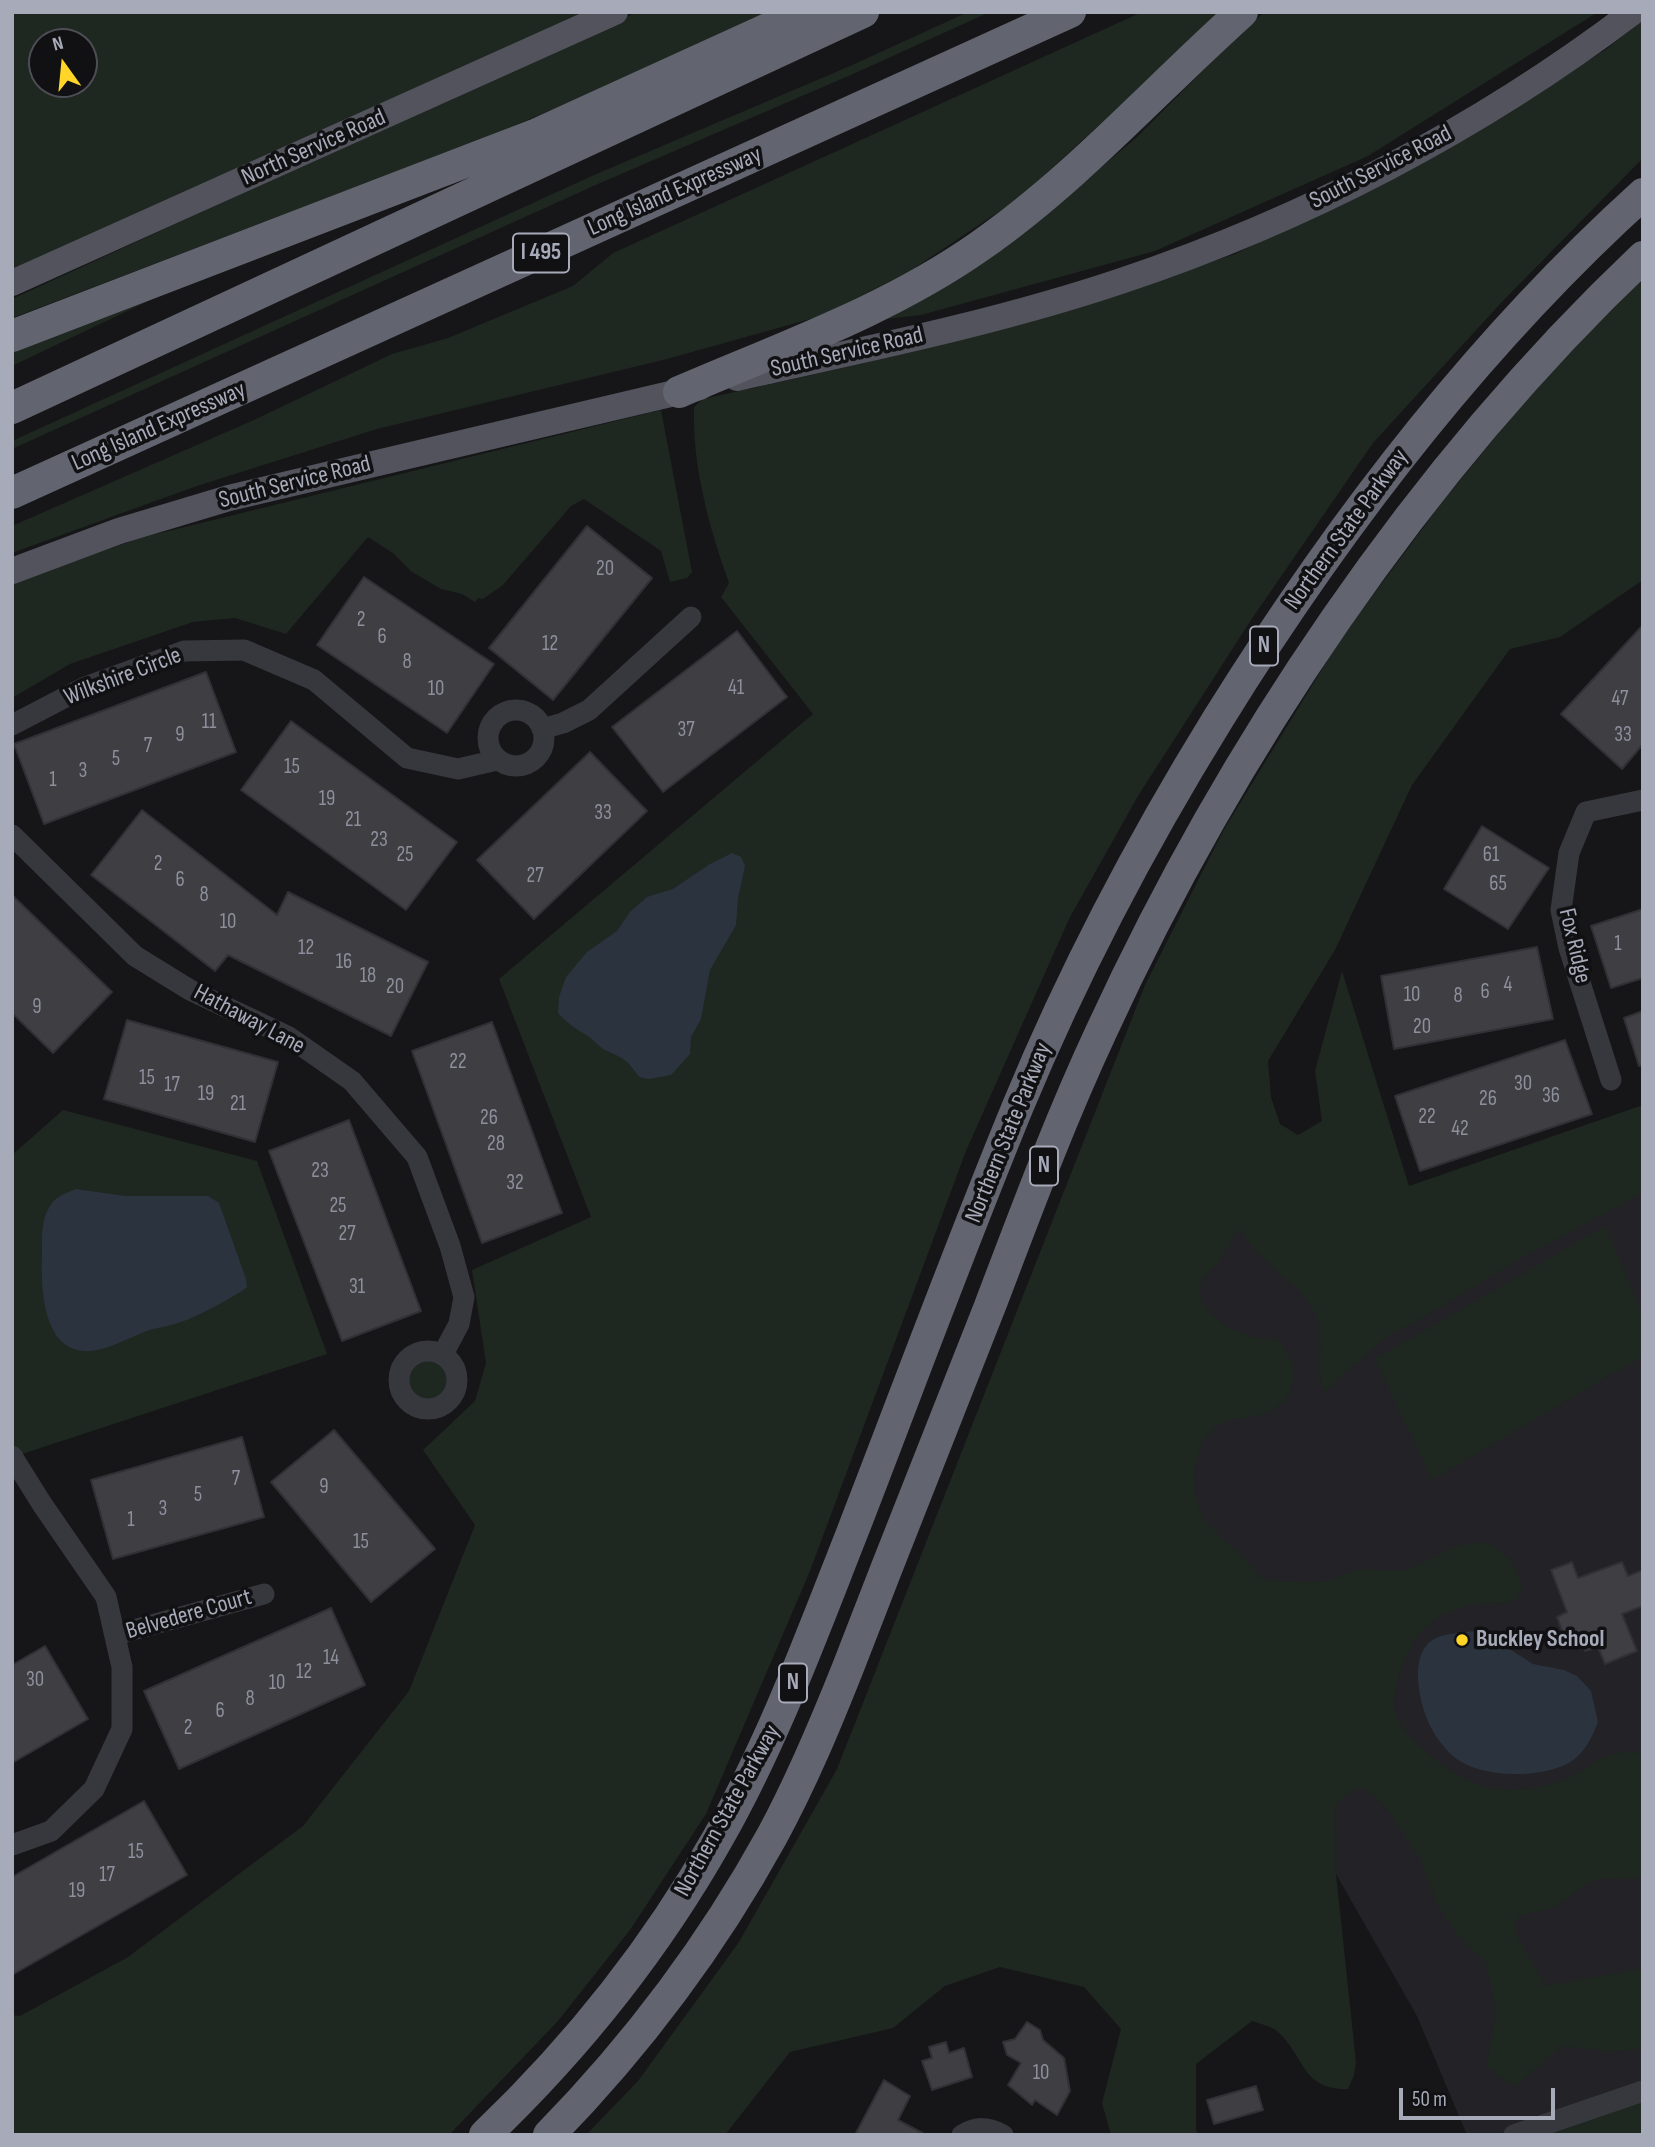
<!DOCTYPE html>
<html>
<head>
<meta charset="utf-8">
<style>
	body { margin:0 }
	#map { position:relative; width:1655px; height:2147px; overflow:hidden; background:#161618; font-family:"Sofia Sans Condensed",sans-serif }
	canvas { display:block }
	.frame { position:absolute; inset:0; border:14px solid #a7aab9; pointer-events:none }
	.north { position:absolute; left:28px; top:28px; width:70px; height:70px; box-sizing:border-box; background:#111113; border:2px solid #4d4e55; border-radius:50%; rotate:345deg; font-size:19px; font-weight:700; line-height:28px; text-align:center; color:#a7aab9 }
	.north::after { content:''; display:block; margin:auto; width:24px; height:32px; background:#ffd628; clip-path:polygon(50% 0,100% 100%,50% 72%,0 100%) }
	.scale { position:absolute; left:1399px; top:2088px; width:156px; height:32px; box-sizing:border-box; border:4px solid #a7aab9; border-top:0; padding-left:9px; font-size:21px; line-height:24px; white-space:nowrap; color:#a7aab9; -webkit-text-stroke:5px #111113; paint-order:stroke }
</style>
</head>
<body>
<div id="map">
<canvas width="1655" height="2147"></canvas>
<div class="frame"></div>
<div class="north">N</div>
<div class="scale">50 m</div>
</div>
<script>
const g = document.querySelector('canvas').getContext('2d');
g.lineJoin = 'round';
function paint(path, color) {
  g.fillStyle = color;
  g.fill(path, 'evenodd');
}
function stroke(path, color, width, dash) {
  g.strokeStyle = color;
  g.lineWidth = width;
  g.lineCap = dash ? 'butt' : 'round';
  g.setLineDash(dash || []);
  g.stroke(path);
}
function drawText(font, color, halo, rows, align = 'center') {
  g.font = font + ' "Sofia Sans Condensed",sans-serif';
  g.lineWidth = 7;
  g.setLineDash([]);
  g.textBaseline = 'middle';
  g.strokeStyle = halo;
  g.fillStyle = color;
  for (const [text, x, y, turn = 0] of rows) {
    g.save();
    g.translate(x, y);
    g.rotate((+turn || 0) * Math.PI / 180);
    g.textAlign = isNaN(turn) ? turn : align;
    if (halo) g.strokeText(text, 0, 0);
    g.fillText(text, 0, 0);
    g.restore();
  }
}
paint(new Path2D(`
	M1643,1105V2086L1496,2135H1467L1417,2016L1336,1874L1306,1806L1191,1518L1162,1272L1215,1202L1308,1259Z`), '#232226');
paint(new Path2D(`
	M12,12H615L12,283ZM42,42H84V84H42Z
	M637,12H773L621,81L477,141L12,318V299Z
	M968,12H990L853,74L598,184L12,449V441L594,175L850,66Z
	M1142,12H1223L1018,199L910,271L821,316L667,359L377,429L194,487L12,553V526L256,419L392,354L448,338L573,286L613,253Z
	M1265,12H1598L1368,156L1155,251L921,315L869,321L1005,248L1137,137L1246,27Z
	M1643,20V158L1500,304L1373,443L1251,620L1138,796L1069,919L966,1151L810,1571L706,1814L630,1930L558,2021L449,2135H12V2015L20,2016L128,1957L303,1826L409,1691L475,1525L423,1450L475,1401L486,1363L472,1270L591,1217L499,979L813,714L721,597L729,583C709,527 692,466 694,407L703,399L852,366L1047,315L1235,254L1418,164L1605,50Z
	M224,265L12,366V345Z
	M1643,277V580L1560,637L1510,649L1412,785L1335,950L1268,1061L1271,1097L1280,1124L1298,1135L1322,1121L1315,1071L1342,971L1409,1186L1643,1105V1193L1521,1258L1416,1322L1387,1336L1324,1392C1315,1369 1324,1346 1318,1323C1309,1290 1276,1274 1255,1250C1249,1244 1245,1235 1239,1229L1219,1261L1201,1280L1200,1296L1206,1308L1225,1326L1255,1338L1276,1339C1306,1367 1297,1406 1257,1416C1245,1419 1231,1418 1220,1424C1191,1443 1187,1494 1206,1521C1214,1532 1227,1542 1237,1551C1246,1559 1254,1569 1262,1579C1285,1581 1309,1585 1332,1579C1341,1577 1349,1571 1358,1570C1372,1568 1387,1573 1401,1570C1427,1566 1458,1537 1482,1543C1507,1549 1516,1565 1522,1588L1517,1599C1500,1605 1486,1603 1469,1606C1443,1610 1419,1628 1408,1652C1401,1667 1395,1686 1394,1703C1394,1735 1453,1777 1480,1785C1490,1789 1506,1790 1517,1789C1537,1789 1562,1783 1579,1772C1599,1760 1617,1746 1643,1754V1879L1605,1878L1590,1882L1553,1908L1518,1916C1518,1918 1515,1926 1515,1927C1514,1937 1540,1974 1546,1986L1643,1968V2048L1613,2052L1562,2046L1515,2087L1486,2067L1496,2012L1486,1963L1457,1935L1436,1901L1421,1861L1392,1816L1368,1789C1351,1789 1340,1796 1334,1811L1336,1874L1356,2062L1354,2075L1348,2089C1301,2090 1305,2056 1278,2032C1272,2026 1260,2024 1252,2021L1196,2064V2130L1198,2135H1111L1102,2103L1121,2029L1084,1987L1000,1967L945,1986L893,2028L790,2052L725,2135H586L638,2081L739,1942L837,1769L1145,985L1223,831L1341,638L1443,501L1557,362Z
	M661,410L692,572L687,578L670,582L661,551L584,499L571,506L503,585L483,599L478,598L475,602L462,594L441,589L412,572L394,554L368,537L286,634L235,618L193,622L70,664L12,698V583L14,582L140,538Z
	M63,1110L257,1161L327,1354L13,1457L12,1155Z
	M1605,1226L1643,1314V1356L1432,1480L1375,1359Z
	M399 1380a29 29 0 1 1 58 0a29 29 0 1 1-58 0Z
	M1643,2097V2135H1535Z`), '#1e2720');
paint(new Path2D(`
	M732,853L741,857L745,866L738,898L736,925L710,970L701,1019L691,1037L690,1054L671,1075L649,1079L639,1077C628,1060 623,1058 605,1050C599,1047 594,1040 588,1036C576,1029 568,1024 558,1013L559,997L566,977L587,952L617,931L630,912L647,897L673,889L710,864Z
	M76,1189L125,1196H208L219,1203L246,1279L247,1287C236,1296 195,1318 181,1322C171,1326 160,1327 150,1330C129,1337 106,1352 84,1351C41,1348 41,1283 42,1253C42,1237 41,1220 50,1206C56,1196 66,1193 76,1189Z
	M1474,1631L1497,1641L1533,1664L1564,1670L1577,1676L1591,1691L1598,1722C1592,1738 1583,1756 1567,1764C1537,1779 1478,1778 1453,1756C1431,1736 1420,1709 1418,1679C1417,1664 1421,1645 1436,1638C1447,1633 1462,1633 1474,1631Z`), '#2b333e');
const building = new Path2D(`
	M587,526L652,578L553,700L489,648Z
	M364,577L494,664L447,733L317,645Z
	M1643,625V744L1622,769L1561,714Z
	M737,631L787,697L663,792L612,727Z
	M206,672L236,752L44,824L14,744Z
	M291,721L457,842L406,910L241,790Z
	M590,752L647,811L534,919L477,860Z
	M142,810L277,915L288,892L428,962L391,1036L228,955L215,971L91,875Z
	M1482,826L1549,868L1508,929L1444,889Z
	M12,895L112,992L53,1053L12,1013Z
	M1643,909V978L1611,988L1591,926Z
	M1537,947L1553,1019L1394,1049L1381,976Z
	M1643,1011V1065L1639,1066L1624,1018Z
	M127,1020L278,1062L255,1142L104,1099Z
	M492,1022L562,1213L482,1243L412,1051Z
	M1565,1040L1592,1114L1420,1171L1395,1096Z
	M349,1120L421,1311L342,1341L269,1151Z
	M334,1430L435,1549L371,1602L271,1482Z
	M242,1437L264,1517L113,1559L91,1480Z
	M1572,1562L1578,1578L1622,1562L1628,1576L1643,1570V1606L1622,1614L1637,1651L1605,1664L1598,1647L1585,1651L1576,1631L1564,1636L1557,1617L1567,1612L1551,1570Z
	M331,1608L365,1685L179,1769L144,1691Z
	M45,1646L88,1719L12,1763V1665Z
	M144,1801L187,1875L12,1975V1877Z
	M1027,2022L1040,2030L1043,2040L1064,2058L1070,2091L1057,2115L1035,2100L1032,2105L1008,2085L1021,2063L1007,2055L1003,2042L1015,2039Z
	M946,2042L949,2053L964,2048L972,2077L932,2090L922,2061L932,2058L929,2047Z
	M884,2080L910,2096L898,2120L926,2135H855Z
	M1256,2086L1263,2110L1214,2124L1207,2100Z`);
paint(building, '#3e3e43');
stroke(building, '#313035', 2);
stroke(new Path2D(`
	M488 738a28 28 0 1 1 56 0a28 28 0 1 1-56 0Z
	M12,725L85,687L184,651L244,650L314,680L407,758L458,769L497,760
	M542,729L563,723L589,710L691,617
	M12,835L135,956L190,990L289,1037L352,1081L417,1157L450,1246L464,1297L459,1324L443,1354
	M1611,1080L1569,948L1561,910L1569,853L1586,812L1643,800
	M399 1380a29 29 0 1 1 58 0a29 29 0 1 1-58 0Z
	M12,1456L42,1504L106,1597L122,1667V1729L94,1789L51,1831L12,1845
	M115,1635L264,1594
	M962,2135C977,2126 989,2127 1003,2135
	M1514,2135L1643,2091`), '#37373e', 21);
stroke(new Path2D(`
	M12,283L615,12
	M737,378C866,349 996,323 1121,281C1304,220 1479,129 1633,12
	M12,571L119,531L229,498L700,387`), '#53535d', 26);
stroke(new Path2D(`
	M12,336L535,135L805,12
	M679,392C781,348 889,310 980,246C1076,179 1155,90 1242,12
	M12,408L863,12
	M12,493L1070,12
	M485,2135C576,2048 656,1948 718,1838C773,1741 811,1637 852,1533C907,1391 960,1247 1018,1106C1074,971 1142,842 1218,719C1337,527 1475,346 1643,194
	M549,2135C636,2046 712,1945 772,1836C802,1781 826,1723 849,1665C895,1545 943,1426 990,1306C1025,1214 1059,1122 1101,1032C1230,751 1418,470 1643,257`), '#62646f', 32);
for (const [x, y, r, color] of [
	[1462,1640,7,"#ffd628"]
]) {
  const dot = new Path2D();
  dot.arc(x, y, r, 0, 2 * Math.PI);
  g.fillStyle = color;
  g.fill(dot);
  stroke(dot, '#111113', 2.5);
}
drawText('21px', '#8d8f9c', null, [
	["20",605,570],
	["2",361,621],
	["6",382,638],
	["12",550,645],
	["8",407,663],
	["41",736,689],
	["10",436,690],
	["47",1620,700],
	["11",209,723],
	["37",686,731],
	["9",180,736],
	["33",1623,736],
	["7",148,747],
	["5",116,760],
	["15",292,768],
	["3",83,772],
	["1",53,781],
	["19",327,800],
	["33",603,814],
	["21",353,821],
	["23",379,841],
	["25",405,856],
	["61",1491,856],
	["2",158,865],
	["27",535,877],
	["6",180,881],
	["65",1498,885],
	["8",204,896],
	["10",228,923],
	["1",1618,945],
	["12",306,949],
	["16",344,963],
	["18",368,977],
	["4",1508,986],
	["20",395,988],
	["6",1485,993],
	["10",1412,996],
	["8",1458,997],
	["9",37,1008],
	["20",1422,1028],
	["22",458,1063],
	["15",147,1079],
	["30",1523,1085],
	["17",172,1086],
	["19",206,1095],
	["36",1551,1097],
	["26",1488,1100],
	["21",238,1105],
	["22",1427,1118],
	["26",489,1119],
	["42",1460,1130],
	["28",496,1145],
	["23",320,1172],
	["32",515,1184],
	["25",338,1207],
	["27",347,1235],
	["31",357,1288],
	["7",236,1480],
	["9",324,1488],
	["5",198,1496],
	["3",163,1510],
	["1",131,1521],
	["15",361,1543],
	["14",331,1659],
	["12",304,1673],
	["30",35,1681],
	["10",277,1684],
	["8",250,1700],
	["6",220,1712],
	["2",188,1729],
	["15",136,1853],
	["17",107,1876],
	["19",77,1892],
	["10",1041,2074]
]);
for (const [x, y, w] of [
	[541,253,56],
	[1264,646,28],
	[1044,1166,28],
	[793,1683,28]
]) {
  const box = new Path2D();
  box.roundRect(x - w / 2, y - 19.5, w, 39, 5);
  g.fillStyle = '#111113';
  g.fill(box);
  stroke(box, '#a7aab9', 2);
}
drawText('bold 23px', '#a7aab9', null, [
	["I 495",541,253],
	["N",1264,646],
	["N",1044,1166],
	["N",793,1683]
]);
drawText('24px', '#a7aab9', '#111113', [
	["North Service Road",314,148,-24],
	["South Service Road",1381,168,-27],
	["Long Island Expressway",675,192,-24],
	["South Service Road",847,353,-13],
	["Long Island Expressway",159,427,-24],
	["South Service Road",295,483,-14],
	["Northern State Parkway",1347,530,-54],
	["Wilkshire Circle",123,677,-21],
	["Fox Ridge",1574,946,77],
	["Hathaway Lane",249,1020,28],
	["Northern State Parkway",1009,1133,-68],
	["Belvedere Court",189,1615,-16],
	["Northern State Parkway",728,1811,-61]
]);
drawText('bold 24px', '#a7aab9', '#111113', [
	["Buckley School",1476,1640]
], 'left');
</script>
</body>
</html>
